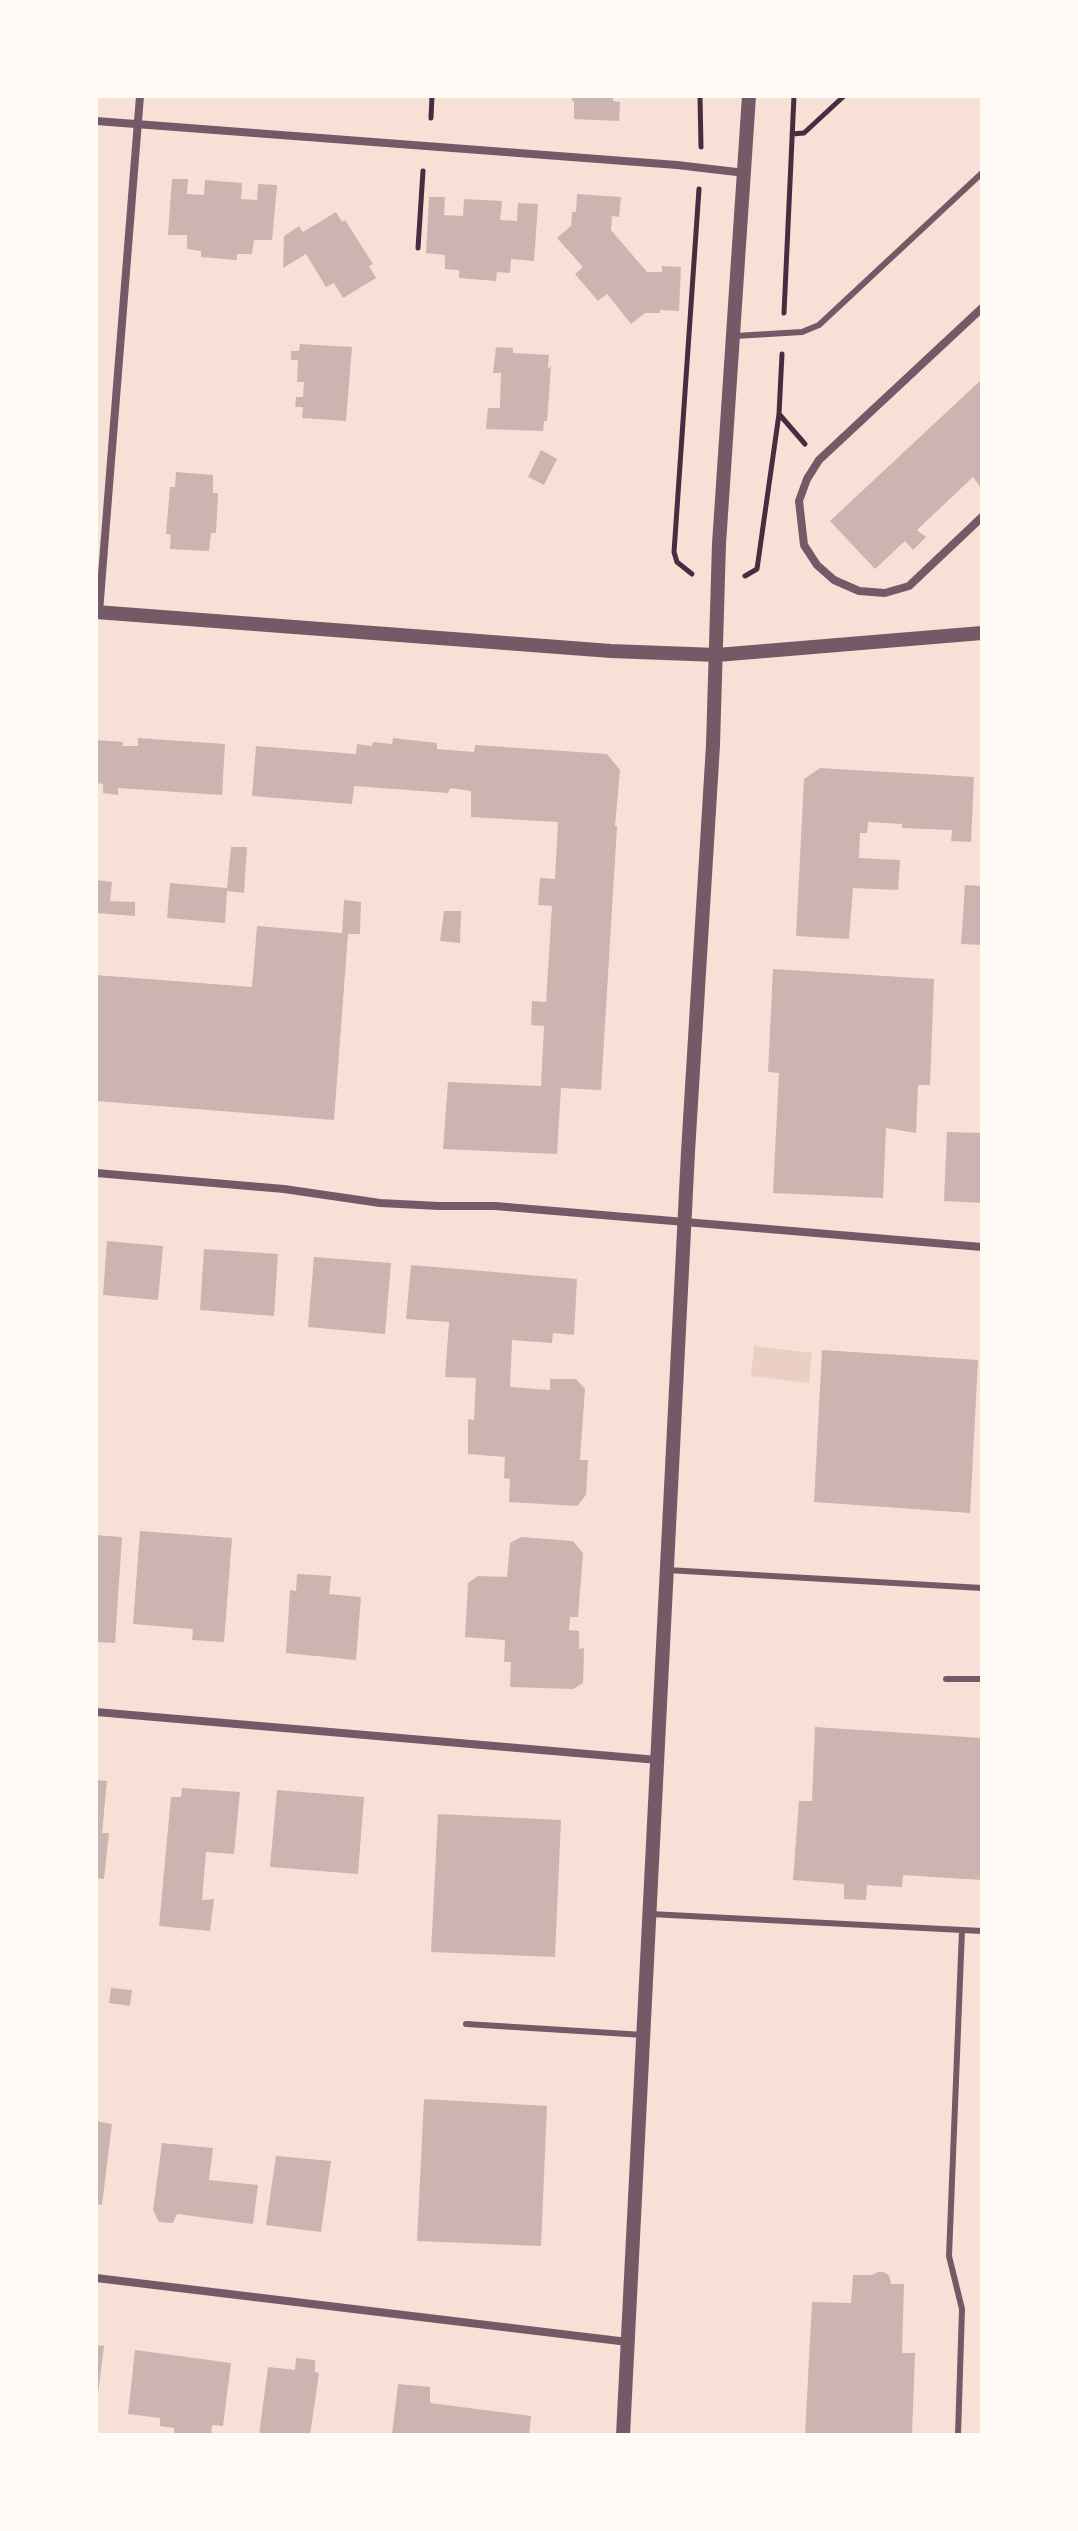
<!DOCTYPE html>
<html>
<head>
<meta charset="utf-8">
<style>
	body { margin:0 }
	#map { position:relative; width:1078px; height:2531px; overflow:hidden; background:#f7e1d7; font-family:Inter,sans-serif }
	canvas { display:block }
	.frame { position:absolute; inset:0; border:98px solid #fffaf5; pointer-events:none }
</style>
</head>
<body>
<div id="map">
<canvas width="1078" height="2531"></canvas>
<div class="frame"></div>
</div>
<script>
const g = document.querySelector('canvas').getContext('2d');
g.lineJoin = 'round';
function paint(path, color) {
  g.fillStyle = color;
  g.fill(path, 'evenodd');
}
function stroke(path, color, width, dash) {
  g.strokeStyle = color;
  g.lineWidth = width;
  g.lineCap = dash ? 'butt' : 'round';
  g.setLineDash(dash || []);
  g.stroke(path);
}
paint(new Path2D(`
	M754,1346L812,1353L809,1383L751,1376Z`), '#ebcfc5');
paint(new Path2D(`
	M572,96H613V101L620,102L619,121L574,119V101H572Z
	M172,179H188L187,194L204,195L205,180L242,183L241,199L257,200L258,184L277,185L272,240H254L252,254H237V260L201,257V251L187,249V235H168Z
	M577,194L621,197L619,217L612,216L611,230L647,272H662V266L681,267L679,311L660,310V313H645L631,324L607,294L598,301L575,274L583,267L557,238L571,226L572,212H576Z
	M429,197H445L444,215L463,216L464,199L502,201L500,220L517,221L518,203L538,204L534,261L511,259L510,273L497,272L496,281L459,278V270L445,269V255L426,253Z
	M336,212L342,222L345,220L373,264L369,266L376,278L343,298L334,283L326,287L306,254L283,268L284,236L299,226L303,232Z
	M300,344L352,347L346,421L302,418L303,407H295L296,397H303L304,382H297L298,360H291V351H299Z
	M496,347L513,348V353L549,355L548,368L551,367L547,421H544L543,431L486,429L488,408H500L501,373H493Z
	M982,379V485L980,487L973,477L917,530L926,537L913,550L905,541L875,569L830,521Z
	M541,450L557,459L544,485L528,477Z
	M176,472L213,475V493H218L216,533H211L209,551L170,549L171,535L166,534L170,487H175Z
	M138,738L225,744L222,795L118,788V795L103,793V784L96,783V740L123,742L122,746H138Z
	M393,738L437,743V749L474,752L475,745L607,754L620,770L615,826H617L601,1090L561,1088L557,1154L443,1149L448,1082L541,1086L544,1026L531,1025L532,1001L546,1002L552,906L538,905L540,878L555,879L558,822L471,817V791L450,788L448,793L354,786L352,804L252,796L256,746L356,754L357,744L372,746L373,742L392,744Z
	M820,768L974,777L971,842L951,841L952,830L902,828V824L868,822L867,833H860L859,858L900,860L898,890L853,888L849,939L796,936L804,779Z
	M231,847H247L244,893L227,891L225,923L167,918L170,883L227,888Z
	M96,880L112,882L110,901L135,902V916L96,913Z
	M965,885L982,886V945L961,944Z
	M344,900L361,902L360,934H348L334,1120L96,1101V975L252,987L257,926L342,933Z
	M444,911H461L460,943L440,941Z
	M773,969L934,979L930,1085H918L916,1133L886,1128L883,1198L773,1193L779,1073L768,1072Z
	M947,1132L982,1133V1203L944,1201Z
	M107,1241L163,1246L158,1300L103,1295Z
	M204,1249L278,1254L274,1316L200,1310Z
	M314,1257L391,1263L385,1334L308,1327Z
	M411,1265L577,1279L574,1335L553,1333L552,1343L512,1340L510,1387L550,1390V1379H576L585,1389L580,1460H588L586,1495L577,1506L509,1502L510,1479L504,1478L505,1457L468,1454V1419L474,1420L476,1378L445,1377L449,1322L406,1319Z
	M822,1350L978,1360L970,1513L814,1502Z
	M140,1531L232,1538L224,1642L192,1640L193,1629L133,1624Z
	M96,1535L122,1537L115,1643L96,1642Z
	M521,1537L573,1541L583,1553L578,1617H570L569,1630L579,1631V1649L584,1648L583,1683L573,1689L510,1687L511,1662H504L505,1640L465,1637L468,1583L478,1576L507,1577L510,1543Z
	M297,1574L331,1576L329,1594L361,1597L356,1660L286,1653L290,1590L296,1591Z
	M815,1727L982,1738V1880L903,1875L902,1887L867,1885L866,1900L844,1899V1884L793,1880L799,1801H812Z
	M96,1780L107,1781L102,1833H109L104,1879L96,1878Z
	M182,1788L240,1792L234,1854L206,1852L202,1900L214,1899L210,1931L159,1926L171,1797H181Z
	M277,1790L364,1797L358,1874L270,1867Z
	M438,1814L561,1820L555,1957L431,1952Z
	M111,1988L132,1990L130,2006L109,2003Z
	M424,2099L547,2106L541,2246L417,2241Z
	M96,2121L112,2124L102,2205L96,2204Z
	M162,2143L213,2148L209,2180L258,2185L253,2224L177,2214L173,2223L159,2222L153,2210Z
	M276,2156L331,2161L321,2232L266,2225Z
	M878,2272H883L889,2275L891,2284H904L902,2353H915L912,2435H805L812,2302L851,2303L853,2275H872Z
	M96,2345L104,2346L98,2394H96Z
	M135,2350L231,2363L223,2426L212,2425L211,2435H174V2428L160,2426V2418L128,2414Z
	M296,2358L315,2360V2372L319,2373L310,2435H259L268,2367L295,2370Z
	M398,2384L430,2387V2403L531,2416L529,2435H392Z`), '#ccb4b1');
stroke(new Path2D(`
	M700,96L701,147
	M431,118L432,96
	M792,134L804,133L844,96
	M418,248L423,171
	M784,313L794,96
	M779,414L805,444
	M692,574L677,562L674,552L699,189
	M745,576L757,569L779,414L782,354`), '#4a2c40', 5);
stroke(new Path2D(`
	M735,336L802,332L819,325L982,173
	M667,1570L982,1588
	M946,1679H982
	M650,1914L982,1931
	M466,2024L644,2035
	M958,2435L962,2309L949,2256L962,1930`), '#755966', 6);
stroke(new Path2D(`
	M96,121L677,165L745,173
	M982,308L819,460L807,479L799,501L804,545L817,565L834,580L859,591L885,593L909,586L982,517
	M99,612L140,96
	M96,1173L284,1189L380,1203L439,1206H495L982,1247
	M96,1712L658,1760
	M96,2278L628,2342`), '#755966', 8);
stroke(new Path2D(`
	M96,612L611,651L717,655L982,633
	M623,2435L688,1152L713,745L719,544L749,96`), '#755966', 14);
</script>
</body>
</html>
